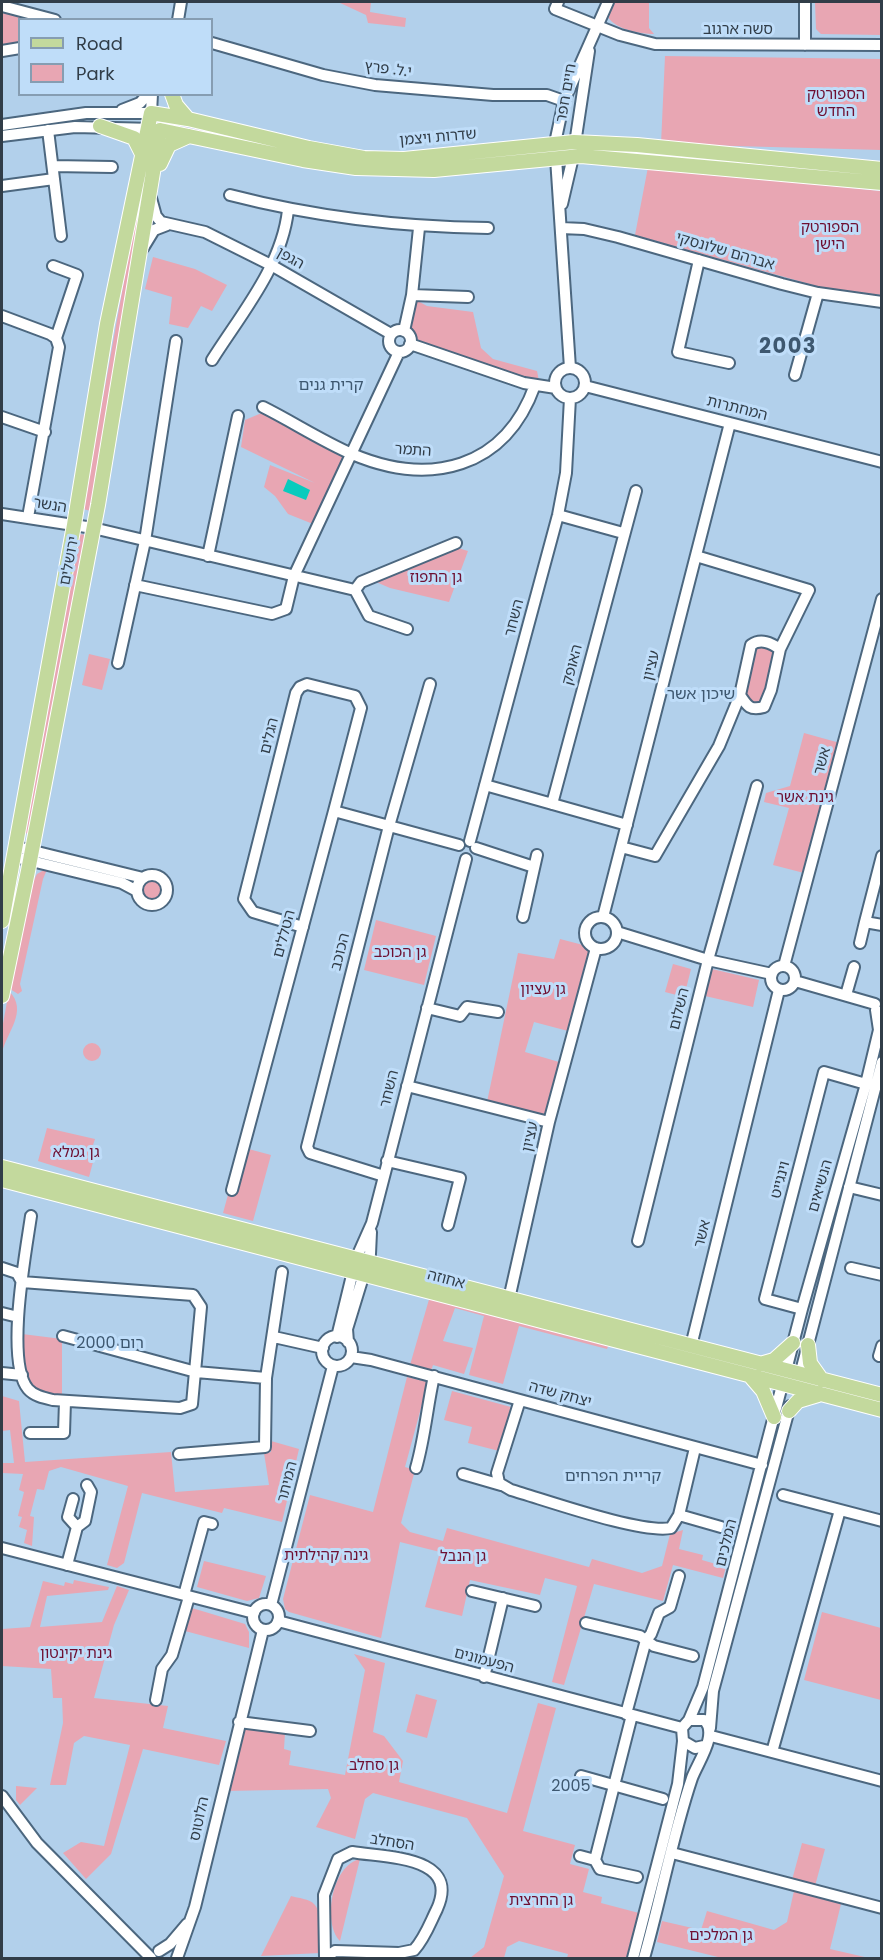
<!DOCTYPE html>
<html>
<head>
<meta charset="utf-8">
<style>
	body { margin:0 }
	#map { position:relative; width:883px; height:1960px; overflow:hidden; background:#b2d0eb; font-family:Poppins,sans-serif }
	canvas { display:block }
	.frame { position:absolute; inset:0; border:3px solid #313d48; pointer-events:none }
	.legend { position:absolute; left:18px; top:18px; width:195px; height:78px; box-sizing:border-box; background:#bfddf9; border:2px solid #869db2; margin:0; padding:8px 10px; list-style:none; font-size:18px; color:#313d48 }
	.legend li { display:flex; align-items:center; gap:12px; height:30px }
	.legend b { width:30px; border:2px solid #869db2 }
</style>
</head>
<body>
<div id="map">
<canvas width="883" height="1960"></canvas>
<div class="frame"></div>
<ul class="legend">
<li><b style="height:8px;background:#c3d99d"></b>Road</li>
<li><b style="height:16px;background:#e8a6b3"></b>Park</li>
</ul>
</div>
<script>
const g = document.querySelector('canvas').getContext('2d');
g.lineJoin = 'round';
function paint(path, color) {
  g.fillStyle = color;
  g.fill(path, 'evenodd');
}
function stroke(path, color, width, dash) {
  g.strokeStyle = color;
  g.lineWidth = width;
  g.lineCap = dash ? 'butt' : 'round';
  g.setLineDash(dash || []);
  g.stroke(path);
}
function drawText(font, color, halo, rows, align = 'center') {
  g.font = font + ' Poppins,"Noto Sans Hebrew",sans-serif';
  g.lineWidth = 6;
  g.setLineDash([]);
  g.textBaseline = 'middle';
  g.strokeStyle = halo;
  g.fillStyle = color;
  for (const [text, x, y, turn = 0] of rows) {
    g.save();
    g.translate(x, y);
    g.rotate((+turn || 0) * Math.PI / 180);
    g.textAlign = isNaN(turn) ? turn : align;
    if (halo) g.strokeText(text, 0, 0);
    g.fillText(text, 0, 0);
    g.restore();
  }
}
paint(new Path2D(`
	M338,2H371L370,12L406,18L405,27L368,23L366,15Z
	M613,2H649V28L654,34C640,34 615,29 608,17Z
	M815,2H881V35L821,34L816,29Z
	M2,9L47,19L20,20L19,44L2,46Z
	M665,56L881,59V150L661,144Z
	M173,125L358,161L410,163L536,151V153C495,158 454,165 412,166C340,168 243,146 173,125Z
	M153,139L91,511L83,509L149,142Z
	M648,167L881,191V295L820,287L635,235Z
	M153,257L195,269L227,285L212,311L201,306L188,328L169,324L172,297L145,289Z
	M416,300L427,306L473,312L481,348L493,359L537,371L539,381L488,367L420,342L411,330Z
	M264,412L347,456L313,524L288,514L275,496L264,487L270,465L315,483L241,447L245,420Z
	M79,534L87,535L31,834L24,833Z
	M458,548L468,551L449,602L390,588L376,582Z
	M762,645L773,647C777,664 769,690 759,704L749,703L746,694L756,649Z
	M89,654L110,659L102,690L82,685Z
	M804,733L840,743L804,873L773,865L789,808L764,802L766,793L790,786Z
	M44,870L51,871L46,872L43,879L20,984L22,991L18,994L10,989L34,880L37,874Z
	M142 890a10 10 0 1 1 20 0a10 10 0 1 1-20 0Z
	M376,920L436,936L424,985L364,970Z
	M560,939L587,946L590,950L568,1031L534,1022L525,1052L559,1062L547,1118L487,1102L518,953L554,959Z
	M673,964L691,969L684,997L665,992Z
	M712,969L759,980L753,1007L705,996Z
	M9,991C29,1011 6,1033 2,1053C1,1063 3,1073 2,1082V1029Z
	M83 1052a9 9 0 1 1 18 0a9 9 0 1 1-18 0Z
	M47,1128L95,1139L93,1145L97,1147L89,1177L38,1161Z
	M241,1147L271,1155L253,1221L223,1213Z
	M430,1296L609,1344L607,1349L519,1326L503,1384L469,1375L484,1316L455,1308L443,1341L473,1348L464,1374L433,1365L431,1371L410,1365Z
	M22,1334L62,1339V1397H53L30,1387L24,1369Z
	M407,1377L428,1382L405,1467L415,1470L401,1523L410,1532L443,1541L447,1528L589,1567L592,1559L642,1573L662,1566L670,1534L683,1530L679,1549L703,1555L702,1560L726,1567L723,1578L673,1565L663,1601L594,1584L564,1685L552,1682L577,1586L545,1578L540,1595L470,1580L462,1616L425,1607L440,1552L400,1542L381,1638L289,1612L285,1609L283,1599L310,1495L373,1512Z
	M452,1391L511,1407L499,1451L468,1443L472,1427L444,1420Z
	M2,1396L19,1401L25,1462L171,1452L175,1492L269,1485L264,1453L271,1452V1441L299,1449L282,1522L224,1508L222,1513L142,1493L124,1563L117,1568L107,1565L128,1486L61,1467L49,1471L44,1490L37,1489L30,1516L34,1517L32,1546L24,1543L27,1530L19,1527L22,1517L18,1516L24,1492L19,1490L23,1474L2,1473V1463H14L10,1430L2,1431Z
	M204,1561L266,1576L259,1598L247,1601L197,1587Z
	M74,1580L109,1587L108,1590L47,1596L40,1627L102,1622L117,1586L129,1590L114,1625L94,1698L168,1706L163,1728L226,1741L219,1765L143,1749L111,1854L86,1879L63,1853L81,1842L104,1846L130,1745L84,1736L74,1743L66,1785H50L63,1723L62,1698H53L51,1669L2,1666V1629L30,1627L43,1581L64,1586L65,1582L73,1584Z
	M192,1608L245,1624L249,1632V1648L185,1631Z
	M822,1612L881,1628V1700L804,1680Z
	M354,1654L385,1663L373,1732L384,1736L403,1761L399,1782L507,1813L538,1703L556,1708L523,1831L575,1845L570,1864L589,1869L583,1892L602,1897L601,1903L639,1913L627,1958H567L568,1954L519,1941L507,1947L504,1958H470L484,1947L504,1876L467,1818L373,1793L365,1799L355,1839L316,1827L331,1798L328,1789L226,1791L244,1727L285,1733L284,1749L291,1751L289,1765L345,1775L365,1670Z
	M416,1694L437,1700L427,1738L406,1732Z
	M16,1786L37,1788L20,1805L16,1800Z
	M802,1843L825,1849L815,1886L792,1880Z
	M360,1859L340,1941C322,1922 332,1865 360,1859Z
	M794,1891L841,1904L830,1949L869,1958H722L657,1942L662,1921L701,1930L707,1911L774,1930L787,1922Z
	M291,1896C298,1898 310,1899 314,1904C324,1914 321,1941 320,1953L261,1956Z`), '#e8a6b3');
paint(new Path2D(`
	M288,479L310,490L306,500L283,491Z`), '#09cbbd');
const minor = new Path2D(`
	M558,2L555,9L620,35L655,44L882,45
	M2,6L55,20
	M178,20L181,2
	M212,43L323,75L375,85L493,95H547L564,101
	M805,45V2
	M2,51L20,48
	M122,110L140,103L148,94
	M2,125L86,113H151L152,94
	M48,130L61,236
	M2,136L75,127L154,129
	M53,166L112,167
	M2,186L54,179
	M230,195C315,217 400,227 488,228
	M151,198L156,216L161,222L205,232L271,265L391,334
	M562,204L573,157L589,51
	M561,228L584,229L618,237L782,284L818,293L882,302
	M143,248L154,230L167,225
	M699,260L678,352L729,363
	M53,266L77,275L56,338
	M412,295L468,297
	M2,316L50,334L56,338L59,347L28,517
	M389 341a11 11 0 1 1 22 0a11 11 0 1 1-22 0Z
	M404,331L412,295L419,228
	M410,344L524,383L556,388
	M212,360C241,314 282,266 288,210
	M570,368L555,143L564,101L608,2
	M555 383a15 15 0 1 1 30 0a15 15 0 1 1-30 0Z
	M795,375L818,293
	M585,386L882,462
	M263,407C293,422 322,441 352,454C430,487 505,469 535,385
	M2,417L45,432
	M2,514L93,528L355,590
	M558,515L623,533
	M208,556L238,416
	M696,556L809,590L780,649L771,690L764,707C750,711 747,706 740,695
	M135,585L272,614L286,609L294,576L399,352
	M407,629L369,616L355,590L361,582L456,543
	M118,663L145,541L176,341
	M485,785L627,825
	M552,804L636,491
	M470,841L558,515L566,473L570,398
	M17,847L143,878
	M621,847L655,856L719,746L740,695L751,645C761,638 771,643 780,649
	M476,848L534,867
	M882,856L865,922L882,925
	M15,857L122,883L137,891
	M137 890a15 15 0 1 1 30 0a15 15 0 1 1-30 0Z
	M523,917L537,855
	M603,917L730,423
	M585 933a16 16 0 1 1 32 0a16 16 0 1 1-32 0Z
	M303,927L253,912L244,899L296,693L300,687L307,684L355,696L361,708L334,811
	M617,932L708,960L772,974
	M860,943L865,922
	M771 978a12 12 0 1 1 24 0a12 12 0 1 1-24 0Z
	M784,966L882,599
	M795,981L875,1004
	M846,995L854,967
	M427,1008L460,1016L467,1007L498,1012
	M407,1086L549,1122
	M387,1161L460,1178L448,1225
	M384,1176L310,1153L307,1147L389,826L430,684
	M849,1187L882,1195
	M232,1190L334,811L459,845
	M638,1241L708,960L757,786
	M2,1268L17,1273L22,1282
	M851,1268L882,1275
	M22,1282L193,1295L201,1307L192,1404L180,1408L53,1400C44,1398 34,1396 28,1389C5,1361 26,1251 31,1216
	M509,1299L549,1122L596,948
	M802,1309L765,1299L824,1072L866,1084
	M2,1313L18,1317
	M63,1336L196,1372L266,1378
	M322 1351a15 15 0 1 1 30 0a15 15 0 1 1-30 0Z
	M274,1337L323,1348
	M337,1337L356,1259L372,1223L466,859
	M348,1342L347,1329L370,1254L371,1232
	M691,1346L779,990
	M879,1356L882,1346
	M351,1357L371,1360L762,1465
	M2,1373L22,1375
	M799,1379L882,1062
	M520,1400L497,1473L499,1483L511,1490C546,1500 641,1534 671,1528L679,1515L695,1448
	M30,1433H64L65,1401
	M179,1454L265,1447L266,1378L282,1272
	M416,1468C425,1437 427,1407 434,1376
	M463,1474L501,1485
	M783,1495L882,1521
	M73,1499L68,1517L77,1527
	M679,1515L721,1527
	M2,1548L254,1613
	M67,1565L77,1527L85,1521L91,1492L87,1485
	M472,1591L535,1606
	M184,1595L204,1522L212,1524
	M253 1617a13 13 0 1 1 26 0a13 13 0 1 1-26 0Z
	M271,1605L333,1366
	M278,1621L682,1728
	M586,1623L640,1636L654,1646L693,1656
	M484,1677L503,1598
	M156,1700L162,1669L172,1655L189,1597
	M626,1714L646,1640L651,1634L659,1613L670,1607L679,1576
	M689,1720L703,1687L802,1309L866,1084L879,1030L876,1010
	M239,1722L310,1731
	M710,1728L713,1691L790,1406
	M711,1736L882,1781
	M772,1752L840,1510
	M581,1776L663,1799
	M2,1796L37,1843L151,1958
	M672,1853L882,1908
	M580,1856L595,1860L600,1869L637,1877
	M595,1860L632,1715
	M159,1951L170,1944L187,1924
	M177,1958L195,1907L263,1630
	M325,1958L324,1895L338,1859L352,1852C385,1858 461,1855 437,1909C430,1923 425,1938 414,1950L399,1953L335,1951L325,1958
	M633,1958L678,1784L683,1741
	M644,1958C661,1899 672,1837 692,1778C698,1762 719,1733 704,1720H689L682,1728L683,1741L695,1748L704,1746`);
const major = new Path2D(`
	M172,94L176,105L188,119
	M100,126L134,138L142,154
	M160,164L169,145L189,136
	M2,921L74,525L107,324L151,113L188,119L309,148L364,158L404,159L574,142L637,145L882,169
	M2,996L28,871L98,505L160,130L303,160L356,168L434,170L581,156L882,183
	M2,1167L882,1395
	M2,1180L882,1410
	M808,1345L810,1363L822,1380
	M760,1364L774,1360L793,1343
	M751,1377L763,1391L774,1417
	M789,1411L798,1401L818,1395`);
stroke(minor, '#4c677f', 14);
stroke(major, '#fff', 16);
stroke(minor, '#fff', 10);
stroke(major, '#c3d99d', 14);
drawText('15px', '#313d48', '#bfddf9', [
	["סשה ארגוב",738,30],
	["י.ל. פרץ",388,70,7],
	["חיים חפר",567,93,-80],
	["שדרות ויצמן",438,138,-5],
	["אברהם שלונסקי",725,252,16],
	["הגפן",290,259,29],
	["המחתרות",737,409,14],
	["התמר",413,451,4],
	["הנשר",50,506,9],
	["ירושלים",70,561,-79],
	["השחר",515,618,-75],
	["האופק",573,665,-75],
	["עציון",652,666,-76],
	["הגלים",270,736,-76],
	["אשר",823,761,-75],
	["הטללים",285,934,-75],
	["הכוכב",341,952,-76],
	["השלום",680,1009,-76],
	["השחר",390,1089,-76],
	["עציון",531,1137,-77],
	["וינגייט",781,1180,-75],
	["הנשיאים",821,1186,-74],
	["אשר",703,1234,-76],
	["אחוזה",446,1280,15],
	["יצחק שדה",560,1395,15],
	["המיתר",288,1482,-76],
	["המלכים",727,1543,-76],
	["הפעמונים",484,1661,15],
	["הלוטוס",200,1819,-78],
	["הסחלב",392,1843,9]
]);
drawText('15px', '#6e0f31', '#bfddf9', [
	["הספורטק",836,95],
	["החדש",836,112],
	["הספורטק",830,228],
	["הישן",830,245],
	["גן התפוז",436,578],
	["גינת אשר",805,798],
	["גן הכוכב",400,953],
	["גן עציון",543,990],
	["גן גמלא",76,1153],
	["גינה קהילתית",326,1556],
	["גן הנבל",463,1557],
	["גינת יקינטון",76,1654],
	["גן סחלב",374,1766],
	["גן החרצית",541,1901],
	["גן המלכים",721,1936]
]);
drawText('16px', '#3e5870', '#bfddf9', [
	["קרית גנים",331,386],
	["שיכון אשר",701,695],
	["רום 2000",110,1344],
	["קריית הפרחים",613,1477],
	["2005",571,1787]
]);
g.letterSpacing = '1.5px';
drawText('bold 21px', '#3e5870', '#bfddf9', [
	["2003",788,348]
]);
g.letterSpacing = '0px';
</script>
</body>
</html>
